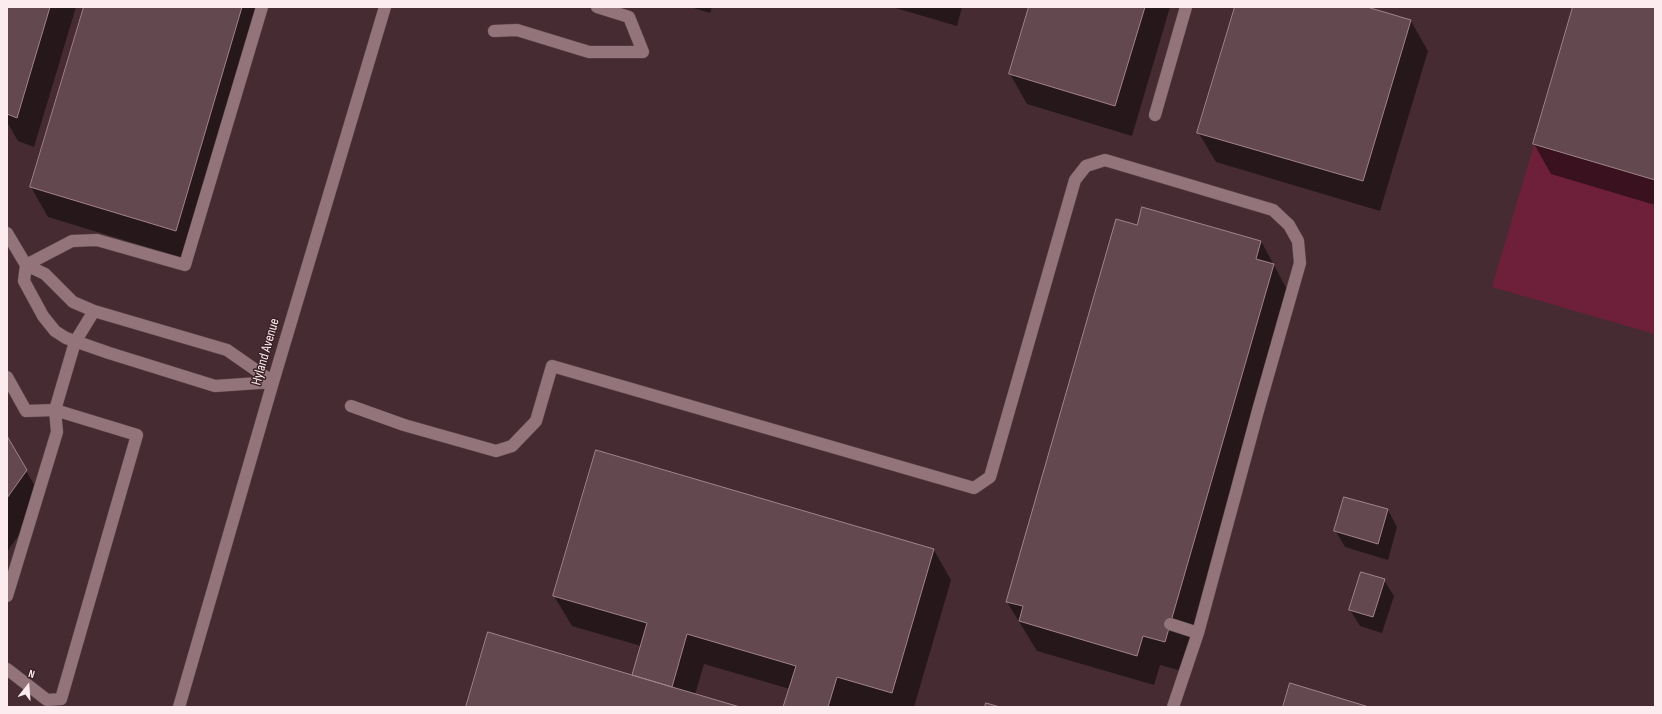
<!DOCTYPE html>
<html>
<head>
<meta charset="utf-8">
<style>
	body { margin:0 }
	#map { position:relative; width:1662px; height:714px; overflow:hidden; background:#462c32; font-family:"Sofia Sans Condensed",sans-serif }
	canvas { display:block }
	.frame { position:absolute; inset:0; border:8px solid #fdecef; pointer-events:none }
	.north { position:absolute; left:8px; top:666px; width:40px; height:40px; -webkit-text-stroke:3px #3b2228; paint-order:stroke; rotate:17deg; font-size:11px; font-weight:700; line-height:16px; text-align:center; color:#fdecef }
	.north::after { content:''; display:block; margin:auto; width:14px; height:18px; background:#fdecef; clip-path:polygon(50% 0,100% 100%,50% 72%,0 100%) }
</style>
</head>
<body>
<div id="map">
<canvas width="1662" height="714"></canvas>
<div class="frame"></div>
<div class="north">N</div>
</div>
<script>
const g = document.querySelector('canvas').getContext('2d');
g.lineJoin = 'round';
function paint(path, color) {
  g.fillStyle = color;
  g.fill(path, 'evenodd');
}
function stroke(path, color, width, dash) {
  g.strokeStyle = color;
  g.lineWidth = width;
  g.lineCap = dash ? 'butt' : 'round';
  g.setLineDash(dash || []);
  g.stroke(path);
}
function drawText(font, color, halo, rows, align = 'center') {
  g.font = font + ' "Sofia Sans Condensed",sans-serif';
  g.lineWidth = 3;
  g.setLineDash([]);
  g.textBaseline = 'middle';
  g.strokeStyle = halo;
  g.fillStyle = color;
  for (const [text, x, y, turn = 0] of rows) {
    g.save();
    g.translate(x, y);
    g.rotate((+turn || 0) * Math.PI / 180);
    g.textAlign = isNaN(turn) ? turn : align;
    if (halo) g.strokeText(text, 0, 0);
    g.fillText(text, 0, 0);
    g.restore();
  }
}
paint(new Path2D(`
	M1534,145L1655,180V334L1492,287Z`), '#6e203a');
paint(new Path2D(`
	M7,7H76L34,147L18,141L7,122Z
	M85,7H268L193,261L48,217L31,187Z
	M690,7H712L710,13Z
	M892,7H962L957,26Z
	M1030,7H1170L1132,136L1027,104L1010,74Z
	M1236,7H1364L1411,21L1428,51L1380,211L1216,162L1198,132Z
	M1574,7H1655V205L1551,174L1534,144Z
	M1138,226L1261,241L1290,295L1182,671L1160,665L1154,685L1037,651L1007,602Z
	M7,438L43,500L7,552Z
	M597,451L934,550L951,580L914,707H784L790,689L704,664L695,695L737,707H467L633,676L641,646L572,626L554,596Z
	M1344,498L1388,510L1397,527L1388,560L1345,547L1335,530Z
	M1384,580L1394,596L1382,633L1360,626L1350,610Z`), '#0007');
const building = new Path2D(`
	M7,7H50L17,118L7,114Z
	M84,7H242L176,231L30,187Z
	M1029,7H1145L1115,106L1009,74Z
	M1235,7H1367L1411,20L1363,181L1197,133Z
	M1573,7H1655V180L1533,144Z
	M1142,207L1261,241L1256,259L1274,264L1165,642L1143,636L1137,656L1019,621L1023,606L1006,602L1116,219L1137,225Z
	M7,436L27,470L7,498Z
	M596,450L934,549L892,693L837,677L828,707H783L796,666L687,634L672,687L632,675L647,623L553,596Z
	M1344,497L1388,509L1378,544L1334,531Z
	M1361,572L1385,579L1373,617L1349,610Z
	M488,632L672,687L740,707H466Z
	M1290,683L1369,707H1283Z
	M986,703L1000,707H985Z`);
paint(building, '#64484f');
stroke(building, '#a2838a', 1);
const minor = new Path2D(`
	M494,31L517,30L589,52H643L629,17L597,7
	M1155,115L1186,7
	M7,233L26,265L45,274L73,302L94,311L227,350L273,382
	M26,265L72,241L97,240L185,265L262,7
	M26,265L24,281L43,316L55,331L66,338L109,353L215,386L273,382
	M7,377L26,411L55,410L75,342L94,311
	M351,406L404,425L496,451L512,446L536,421L552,366L974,488L990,477L1075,180L1086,166L1105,160L1273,210L1289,225L1298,241L1300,263L1259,407L1198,633L1173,707
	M7,596L57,432L55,410L137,435L61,699L47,700L7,669
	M1170,624L1198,633
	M179,707L273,382L385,7`);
stroke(minor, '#5d484d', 13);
stroke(minor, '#93747b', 12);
drawText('14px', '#fdecef', '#3b2228', [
	["Hyland Avenue",266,352,-74]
]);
</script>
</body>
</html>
